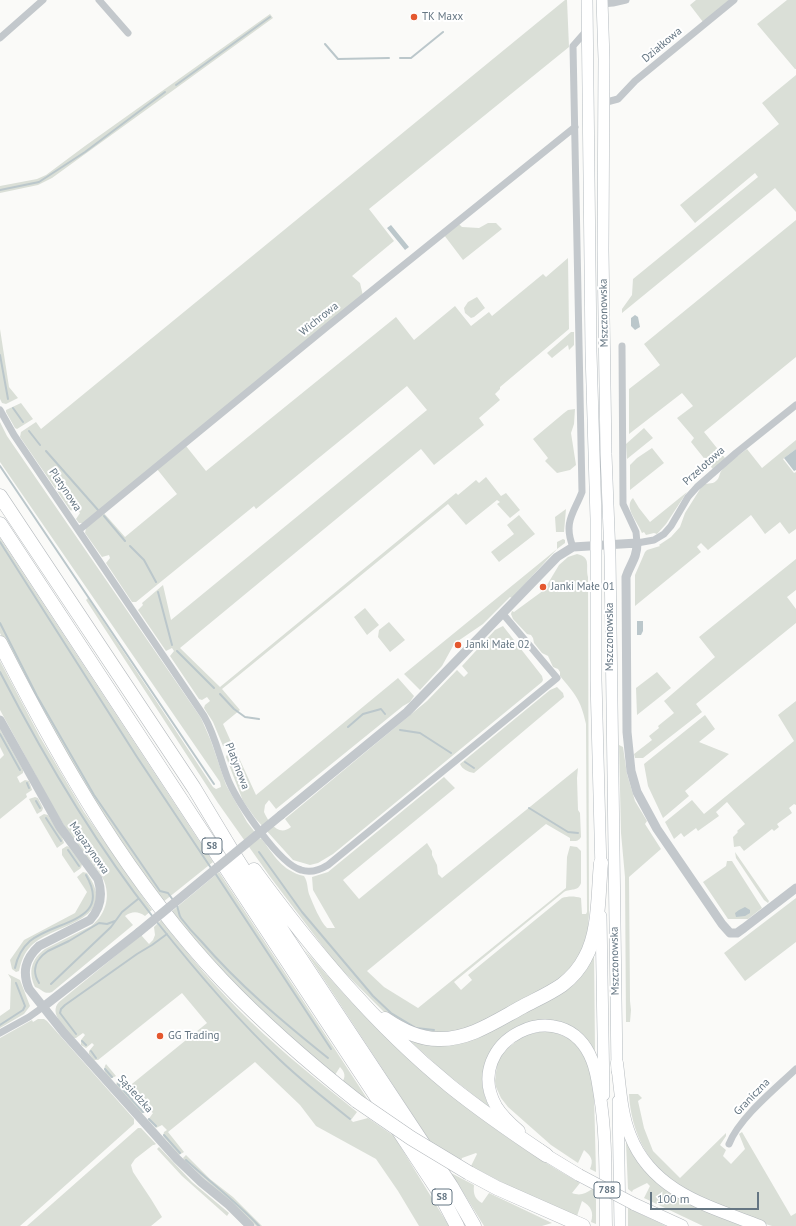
<!DOCTYPE html>
<html>
<head>
<meta charset="utf-8">
<style>
	body { margin:0 }
	#map { position:relative; width:796px; height:1226px; overflow:hidden; background:#fafaf8; font-family:"PT Sans",sans-serif }
	canvas { display:block }
	.scale { position:absolute; left:650px; top:1192px; width:109px; height:18px; box-sizing:border-box; border:2px solid #657683; border-top:0; padding-left:5px; font-size:12px; line-height:14px; white-space:nowrap; color:#657683; -webkit-text-stroke:3px #fff; paint-order:stroke }
</style>
</head>
<body>
<div id="map">
<canvas width="796" height="1226"></canvas>
<div class="scale">100 m</div>
</div>
<script>
const g = document.querySelector('canvas').getContext('2d');
g.lineJoin = 'round';
function paint(path, color) {
  g.fillStyle = color;
  g.fill(path, 'evenodd');
}
function stroke(path, color, width, dash) {
  g.strokeStyle = color;
  g.lineWidth = width;
  g.lineCap = dash ? 'butt' : 'round';
  g.setLineDash(dash || []);
  g.stroke(path);
}
function drawText(font, color, halo, rows, align = 'center') {
  g.font = font + ' "PT Sans",sans-serif';
  g.lineWidth = 4;
  g.setLineDash([]);
  g.textBaseline = 'middle';
  g.strokeStyle = halo;
  g.fillStyle = color;
  for (const [text, x, y, turn = 0] of rows) {
    g.save();
    g.translate(x, y);
    g.rotate((+turn || 0) * Math.PI / 180);
    g.textAlign = isNaN(turn) ? turn : align;
    if (halo) g.strokeText(text, 0, 0);
    g.fillText(text, 0, 0);
    g.restore();
  }
}
paint(new Path2D(`
	M565,0H567L569,47L369,209L394,241L352,276L360,283L363,296L83,523H79L76,519L80,513L77,509L74,511L70,510L20,437L21,432L36,422L41,429Z
	M696,0H729L703,22L690,5Z
	M787,0H796V69H795L757,24Z
	M270,14L273,18L52,178L38,185L0,193V186L37,179L46,175L85,146Z
	M796,75V212L775,188L622,313V309L632,295L633,279L758,177L755,173L695,223L680,205L779,124L762,103Z
	M796,220V357L704,432L725,458L722,463L714,470L711,467L691,442L694,438L677,418L693,406L682,393L629,434V389L660,365L644,344Z
	M488,223H496L502,229L463,260L444,235L459,224L462,227L479,228Z
	M568,258L569,329L500,387V389L495,394L500,400L479,418L484,425L434,465L421,449L180,648L220,687L456,493L458,495L476,480L479,483L486,477L501,496L506,493L520,510L510,518L497,504L500,502L497,500L466,525L448,504L222,689L240,710L223,724L232,744L229,747L223,746L213,722L204,708L205,705L210,701L207,697L202,700L199,699L170,656L174,651L172,648L166,651L138,610L143,605L142,603L163,585L171,620L427,410L407,386L256,509L254,506L136,602H132L106,563L110,558L109,555L102,557L85,533L86,528L103,512L125,537L177,494L157,469L186,446L206,471L396,317L414,340L455,306L471,326L489,312L492,316L543,274L546,277Z
	M477,297L485,308L474,317L471,318L465,313L464,308L468,302Z
	M0,329L9,387L18,398L6,404L2,403L0,399Z
	M571,332H574V345L569,350L568,345L552,358L547,353Z
	M21,403L33,419L17,429L15,428L6,412V410Z
	M575,409L574,424L571,433L576,465L570,470L557,473L545,461L548,458L533,439L564,413L568,410Z
	M0,422L7,436L201,718L211,741L226,785L247,822L260,839L261,838C274,855 282,871 304,876C308,882 307,888 309,894C313,904 320,921 327,928H335L313,890L312,877L328,872L444,777L455,788L343,880L359,899L427,843L432,851V855L437,865L438,874L442,878L578,768L577,778L578,810L580,813L581,837C578,842 575,841 570,841V838L546,824L367,971L384,987L418,1008L566,888L567,857L570,846L577,847L581,851V883C578,892 571,888 564,892L454,982L461,990L472,980L468,975L562,898C568,896 575,896 581,898L582,914H586L587,912L586,724C581,700 575,694 560,676V672L558,669L553,667L548,656L542,653L534,643L533,638L531,635L527,634L513,619L511,614L512,611L514,612L544,590L559,565L568,557L577,554C592,557 585,567 588,577L589,914L588,929L589,931L582,954L562,979L466,1030L439,1034L418,1030L386,1014L337,965L271,878L218,803L86,600L88,598L213,787L216,789L221,787L220,782L0,462Z
	M644,428L653,438L627,459L626,444Z
	M796,440V449L783,459L794,473L796,472V529L789,534L780,522L765,534L751,515L708,550L701,543L697,547L701,552L635,606V575L645,552L647,550L660,546L659,545L671,537L680,527L685,513L702,486C706,482 712,485 716,481C720,478 719,473 722,470C728,462 739,455 747,449L762,468Z
	M652,448L664,463L630,490V465L637,458Z
	M687,492L666,524L657,534L654,533L646,535L644,532L642,533C638,522 623,507 633,498L639,508L650,522Z
	M566,509L564,532H556L555,517Z
	M519,515L535,534L499,562L491,552L514,534L507,525Z
	M0,538L213,862L163,902L109,826L21,674L0,633Z
	M563,539L565,540V543L557,549L512,598L510,597L483,624L458,641L453,646L442,666L420,690L404,674L557,549V542Z
	M796,559V590L787,597L796,609V623L696,704L702,712L643,758H635L634,754L652,740L649,736L659,728L658,726L674,713L664,701L715,657L699,637Z
	M365,608L379,625L367,635L354,617Z
	M389,622L405,640L390,652L378,637L379,630Z
	M503,626L542,676L543,680L542,682L333,854L318,863L310,865L293,860L255,818L243,801L226,757L228,752L234,747L256,795L398,678L414,696L410,702L403,706L276,809L269,800L265,805L264,812C269,823 279,837 291,827L285,819L427,701L457,670L464,677L468,673L462,666L495,630Z
	M0,661L40,737L84,812L152,910L145,916C138,911 132,911 125,916L133,925L52,992C44,995 42,989 35,987C28,972 31,959 45,949L91,926C107,914 112,893 101,875L65,827L52,805L0,710Z
	M657,672L671,688L637,715L636,688Z
	M557,687L563,693L564,697L474,773C468,772 462,769 460,764L550,690Z
	M796,701V805L794,804L789,808L792,813L777,824L779,827L774,831L772,829L744,851L740,846L734,847L733,837L738,832L737,831L745,824L727,802L716,812L719,816L698,831L696,828L684,837L681,833L674,839L665,822L692,800L704,814L794,741L778,715Z
	M705,715L715,729L699,742L729,754L685,791L689,796L663,818L648,786L644,764Z
	M0,729L23,770V773L17,777L20,783L25,780L29,781L32,790L26,794L27,797L0,819V759L4,755L0,747Z
	M619,745L623,747L627,774L635,801L647,821L645,824L661,849L629,877L630,1001L631,1010L630,1022H626L625,877L621,833Z
	M35,797L38,798L43,808L42,811L37,814L29,799Z
	M44,814L48,815L62,837L64,843L57,848L39,817Z
	M67,846L69,847L82,864L81,868L74,873L62,855V849Z
	M735,852L769,901L768,903L764,900L736,858Z
	M727,861H732L762,908L748,919H728L703,882L726,866Z
	M83,872L87,873C121,922 54,923 31,946C24,953 21,962 19,971L16,972L12,969L10,960L24,940L75,913L87,892L77,877Z
	M219,872L370,1103L342,1082C346,1077 345,1072 340,1067L335,1075L276,1026L219,967L171,912Z
	M796,898V942L745,981L724,953Z
	M161,920C189,956 218,990 250,1021C284,1054 321,1083 357,1112L351,1120L353,1122L368,1118L394,1136L449,1226H419L398,1191L376,1159L316,1126L300,1105L255,1062L168,1132L184,1152L179,1155L163,1136L164,1132L167,1130L162,1125L156,1128L148,1120L153,1113L149,1110L145,1113H141L116,1085L117,1081L119,1079L127,1088L207,1023L182,993L98,1060H94L89,1054V1051L94,1045L92,1043L86,1048L81,1045V1040L85,1035L83,1033L76,1038H73C66,1028 48,1014 59,1002L141,935L149,944L153,940L155,935L154,927Z
	M304,949C332,981 360,1013 391,1042C448,1097 511,1144 580,1183L572,1193C580,1196 585,1194 592,1189L596,1191V1224L591,1222C594,1212 591,1206 582,1201L577,1216L511,1187L471,1166L477,1154L476,1153L462,1158L461,1161L431,1143Z
	M594,951L595,1051C552,981 455,1042 490,1108L443,1071L407,1038L424,1044L546,1002Z
	M8,974L20,980L30,1006L24,1014L0,1028V1016L10,1009L11,979Z
	M38,1019H44L47,1021L134,1119V1124L20,1226H0V1038L32,1020L33,1022Z
	M543,1031L554,1032L572,1040L589,1062L594,1095L596,1172L590,1169C594,1160 591,1156 584,1150L578,1163L551,1145L508,1107L501,1098L496,1087L495,1081L497,1064L503,1052L523,1036Z
	M106,1064L116,1076L110,1079C106,1074 102,1070 106,1064Z
	M629,1094H638L642,1098L638,1101L644,1128L653,1151L680,1178L726,1133V1136L720,1145L726,1150L723,1156L731,1164L745,1149L739,1134L742,1132L791,1216L796,1213V1226C788,1226 779,1226 772,1226C757,1222 743,1214 729,1209C713,1202 695,1196 679,1186C647,1165 631,1131 629,1094Z
	M138,1128H141L156,1144L154,1145H153L135,1159L131,1165L133,1172L151,1199L162,1217L151,1226H27Z
	M626,1142L638,1161L647,1173L658,1184L670,1193L748,1226H703L644,1198L650,1186L647,1183L633,1190L632,1192L628,1189Z
	M159,1147L192,1182L229,1213L227,1216L182,1176L157,1149Z
	M186,1155L210,1179L233,1197L262,1226H256L184,1160L183,1158Z
	M451,1173L474,1185C473,1194 475,1199 482,1203L489,1193L552,1223L542,1226H484Z
	M628,1208L664,1225L666,1226H628Z`), '#dadfd7');
paint(new Path2D(`
	M391,225L409,247L405,250L387,228Z
	M635,315L638,317L640,327L635,330L631,326V318Z
	M796,449V470L794,471L784,458Z
	M637,621H643V631L641,635H637Z
	M745,907L750,910V913L745,916L736,917L735,913L739,910Z`), '#bbc7cb');
stroke(new Path2D(`
	M325,44L338,59L389,58
	M400,58H411L443,32
	M176,85L270,17
	M0,190L39,182L85,152L165,92
	M0,355L8,399
	M13,408L23,422
	M29,431L40,445
	M46,451L98,510
	M0,466L214,784
	M104,516L125,541
	M0,542L137,757L211,868
	M130,546L144,560L156,582
	M158,592L172,645
	M0,623L37,696L94,795L160,891L168,893L173,900
	M177,651L214,688
	M0,672C44,757 93,841 153,917
	M220,694L234,709L245,717L259,719
	M348,727L363,714L381,709L385,714
	M400,730L420,733L451,753
	M0,734L20,770
	M465,762L474,768
	M27,783L29,788
	M36,801L40,808
	M529,808L568,832L578,833
	M46,818L61,841
	M68,850L79,866
	M259,852L302,912L373,996L391,1013L416,1028L434,1030
	M215,873L331,1049
	M176,904C179,908 178,914 181,918C187,926 194,934 201,941C239,985 283,1022 328,1058
	M157,922C195,970 236,1018 280,1060C302,1081 326,1100 350,1119
	M15,968C17,958 22,948 30,941C55,920 113,922 86,875
	M39,983C31,970 36,959 48,951L69,941L99,923L107,924L115,921
	M51,984L111,927L122,912L138,899
	M0,1025L23,1010L25,1006L16,983
	M76,1034L60,1013L61,1009L65,1005L137,954L152,945L167,934
	M82,1041L86,1045
	M91,1051L96,1058
	M105,1069L112,1077
	M118,1084L143,1112
	M149,1119L156,1126
	M164,1135L180,1153
	M186,1160C210,1182 237,1202 259,1226`), '#bbc7cb', 2);
const secondary = new Path2D(`
	M587,0L591,352L596,519V680L601,871
	M602,0L604,59L603,250L606,454L610,556L617,1071
	M601,916L604,1095
	M618,1101L620,1226`);
const primary = new Path2D(`
	M617,1063C620,1086 621,1113 630,1135C652,1192 708,1206 760,1226
	M519,1131C511,1124 502,1116 496,1106C460,1042 563,988 592,1060C597,1072 598,1084 600,1096C607,1139 605,1183 606,1226
	M540,1150L546,1155L579,1175
	M634,1204L682,1226`);
const motorway = new Path2D(`
	M0,496L194,788L238,861L283,932L451,1186L474,1226
	M0,524L439,1192L457,1226
	M0,643C61,763 129,882 222,980C264,1024 310,1064 357,1101
	M254,870C312,949 374,1024 450,1086C481,1111 513,1133 546,1155
	M385,1019C401,1030 418,1039 438,1039C469,1040 496,1021 522,1007C535,1000 549,994 562,985C571,978 580,968 585,958C600,932 598,892 601,863
	M469,1173L497,1188L583,1226`);
stroke(secondary, '#b3babf', 12);
stroke(primary, '#b5babe', 13);
stroke(motorway, '#b4b9bd', 15);
stroke(new Path2D(`
	M99,0L128,33
	M602,4L613,3L626,0
	M0,38L43,0
	M603,103L618,99L635,81L734,0
	M622,346L623,504L636,532L637,543L654,540L664,534L671,526L688,497L697,487L736,453L796,405
	M0,410L14,435L204,716C216,737 220,760 229,782C239,804 279,864 301,870C310,873 320,870 328,865L557,678L503,614
	M79,530L328,326L575,127
	M573,547C563,522 574,513 582,492L573,46L587,30
	M0,1033L29,1017L43,1007
	M729,1144C739,1118 775,1089 796,1069`), '#c3c8cc', 7);
stroke(new Path2D(`
	M0,720L60,827L98,879C103,895 101,908 90,920L39,946C25,959 22,972 29,989L64,1033L177,1159L201,1182L229,1205L250,1226
	M281,815L407,712L557,557L573,547L637,543C637,559 630,564 626,577L627,732L631,771L637,792L657,829L722,924L730,933H737L744,928L796,888
	M43,1007L139,932`), '#c3c8cc', 9);
stroke(secondary, '#fff', 11);
stroke(primary, '#fff', 12);
stroke(motorway, '#fff', 14);
const primaryBridge = new Path2D(`
	M579,1175L634,1204`);
const motorwayBridge = new Path2D(`
	M357,1101L411,1138L469,1173`);
stroke(primaryBridge, '#b5babe', 13, []);
stroke(motorwayBridge, '#b4b9bd', 15, []);
stroke(new Path2D(`
	M139,932L281,815`), '#c3c8cc', 9);
stroke(primaryBridge, '#fff', 12);
stroke(motorwayBridge, '#fff', 14);
for (const [x, y, r, color] of [
	[414,17,4,"#e4572e"],
	[543,587,4,"#e4572e"],
	[458,645,4,"#e4572e"],
	[160,1036,4,"#e4572e"]
]) {
  const dot = new Path2D();
  dot.arc(x, y, r, 0, 2 * Math.PI);
  g.fillStyle = color;
  g.fill(dot);
  stroke(dot, '#fff', 1.5);
}
for (const [x, y, w] of [
	[212,846,20],
	[607,1190,26],
	[442,1197,20]
]) {
  const box = new Path2D();
  box.roundRect(x - w / 2, y - 8, w, 16, 3);
  g.fillStyle = '#fff';
  g.fill(box);
  stroke(box, '#657683', 1);
}
drawText('bold 10px', '#657683', null, [
	["S8",212,846],
	["788",607,1190],
	["S8",442,1197]
]);
drawText('11px', '#657683', '#fff', [
	["TK Maxx",422,17],
	["Janki Małe 01",551,587],
	["Janki Małe 02",466,645],
	["GG Trading",168,1036]
], 'left');
drawText('11px', '#657683', '#fff', [
	["Działkowa",662,45,-40],
	["Mszczonowska",604,313,-91],
	["Wichrowa",319,319,-39],
	["Przelotowa",704,466,-42],
	["Platynowa",65,490,56],
	["Mszczonowska",610,637,-90],
	["Platynowa",237,766,69],
	["Magazynowa",89,848,55],
	["Mszczonowska",615,961,-91],
	["Sąsiedzka",135,1094,48],
	["Graniczna",752,1097,-46]
]);
</script>
</body>
</html>
